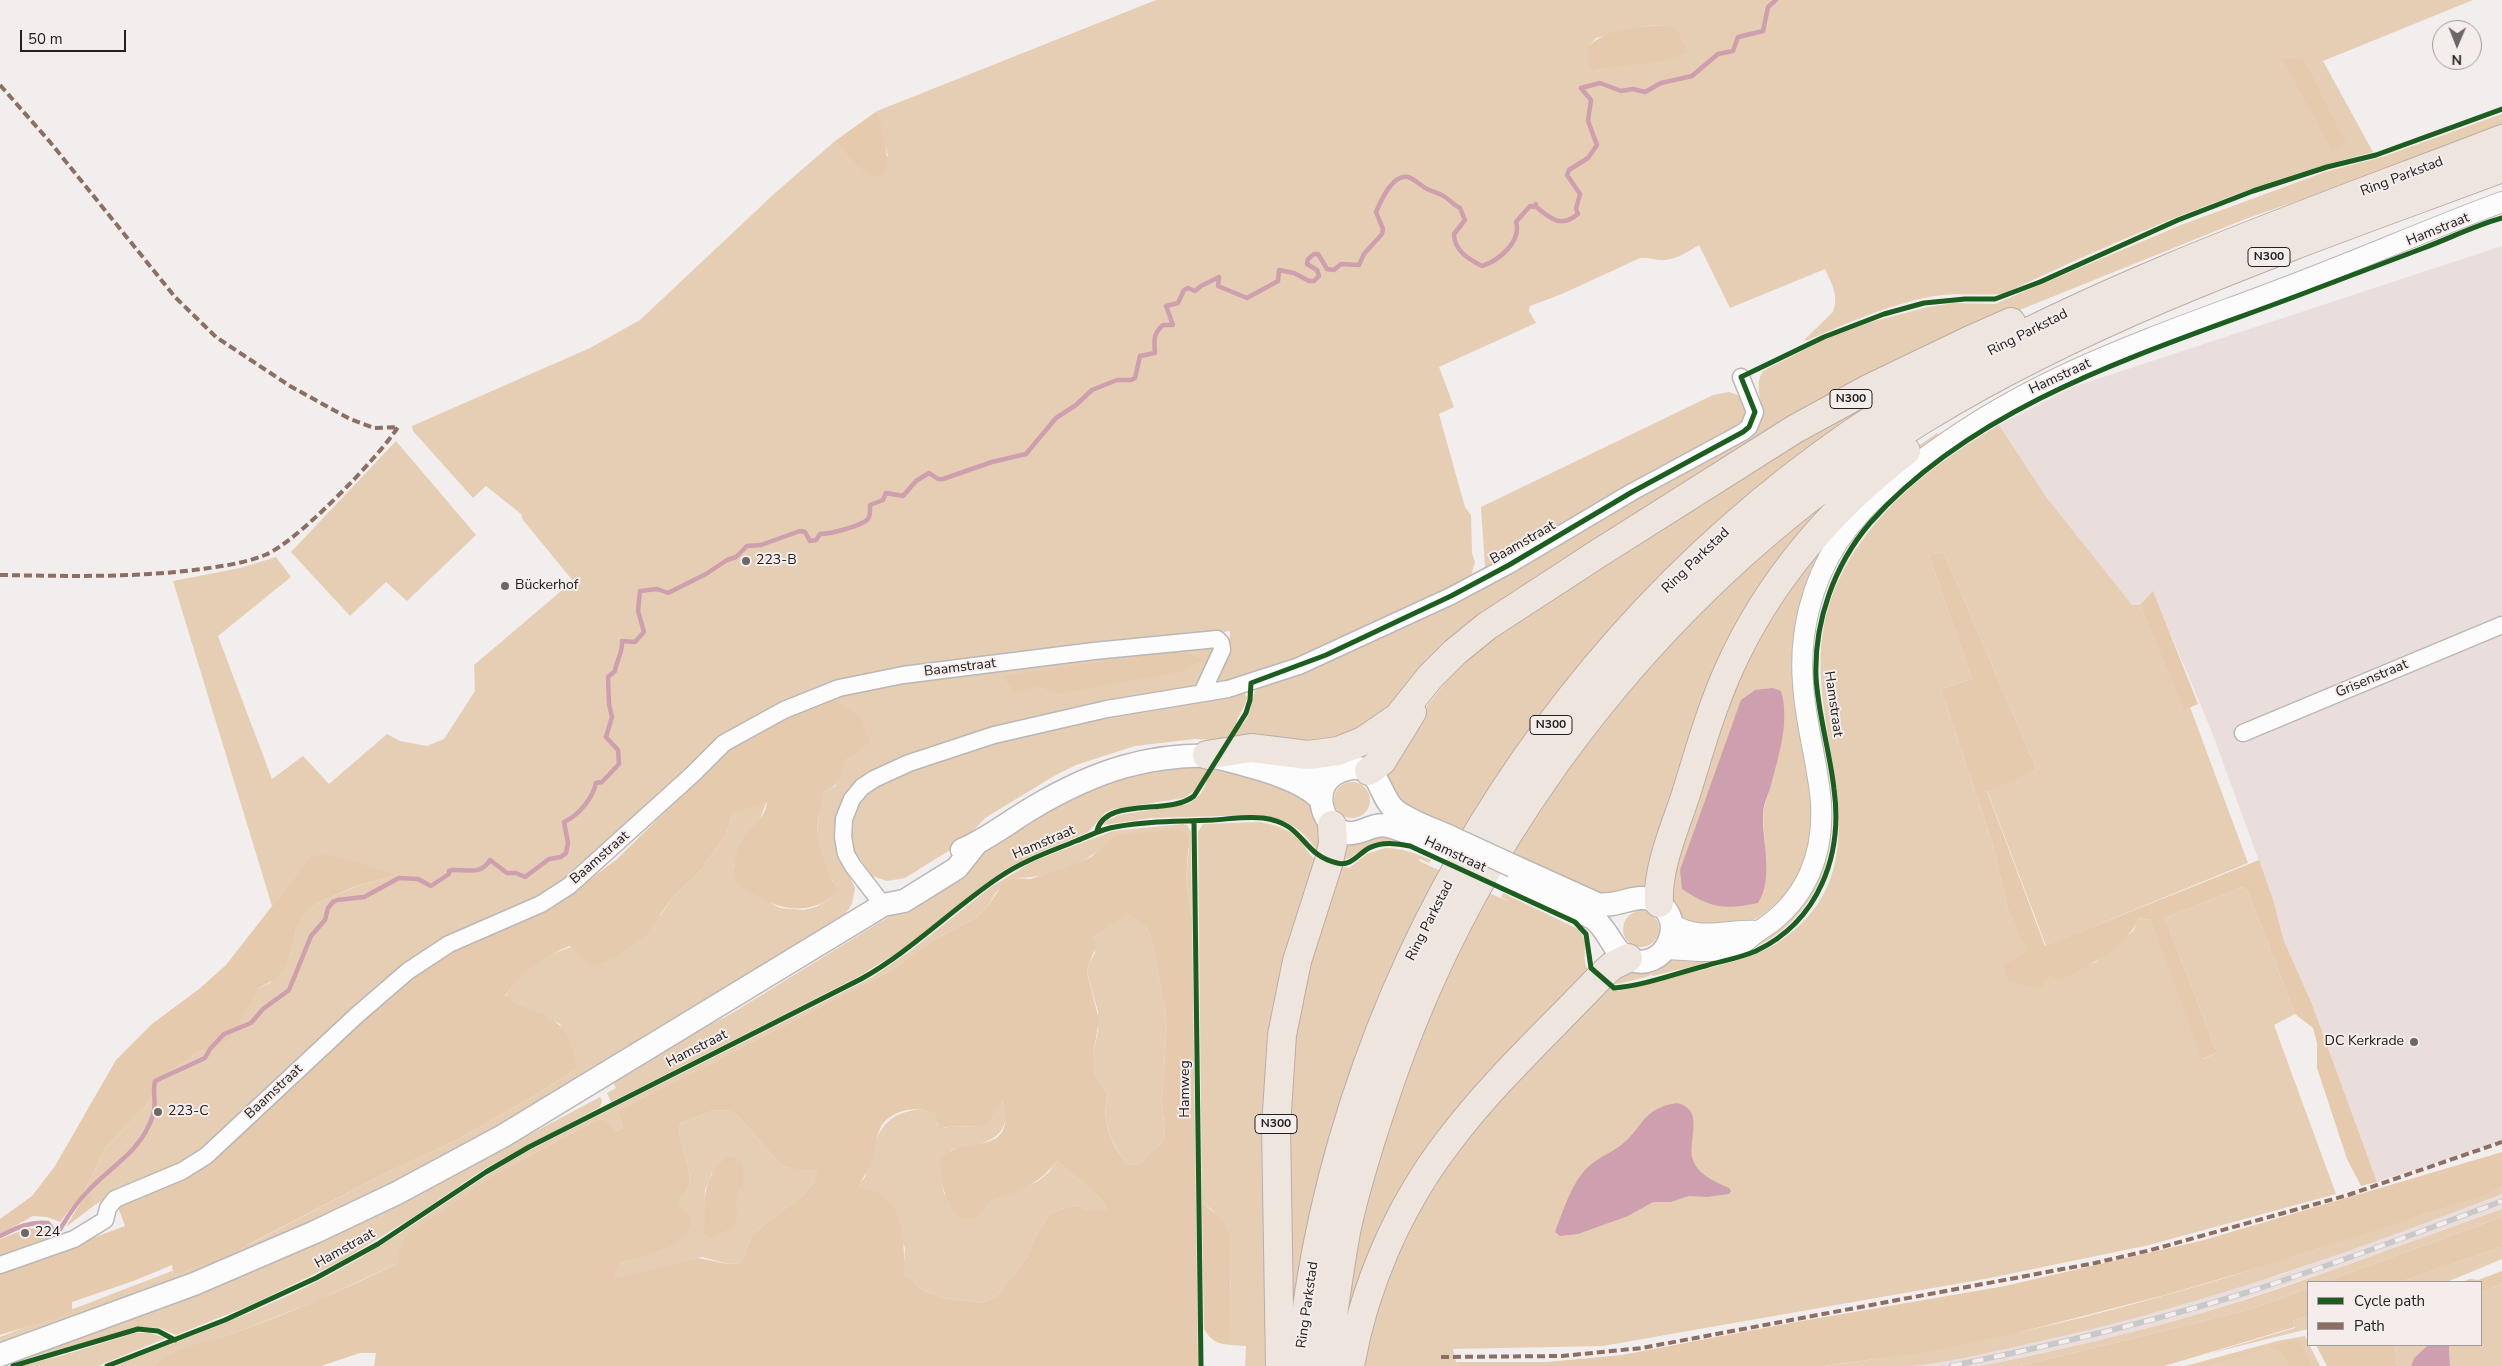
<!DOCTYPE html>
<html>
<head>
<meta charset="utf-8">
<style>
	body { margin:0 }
	#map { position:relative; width:2502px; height:1366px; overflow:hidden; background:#f2eeed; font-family:"Nunito Sans",sans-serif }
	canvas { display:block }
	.legend { position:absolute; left:2307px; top:1281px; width:175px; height:65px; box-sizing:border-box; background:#f4edeb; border:1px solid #a09b9a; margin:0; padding:6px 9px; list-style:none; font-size:15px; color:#232020 }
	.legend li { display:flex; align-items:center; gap:10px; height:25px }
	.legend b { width:25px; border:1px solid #a09b9a }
	.north { position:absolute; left:2432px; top:20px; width:50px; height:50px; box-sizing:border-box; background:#f4edeb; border:1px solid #a09b9a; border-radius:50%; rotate:181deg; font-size:14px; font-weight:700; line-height:20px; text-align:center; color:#232020 }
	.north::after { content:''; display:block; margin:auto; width:18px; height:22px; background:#6b6868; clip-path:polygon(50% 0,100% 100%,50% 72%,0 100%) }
	.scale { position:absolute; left:20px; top:30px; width:106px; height:22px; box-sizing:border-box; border:2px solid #232020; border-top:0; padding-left:6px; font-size:15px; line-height:18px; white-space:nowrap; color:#232020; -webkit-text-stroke:4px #f4edeb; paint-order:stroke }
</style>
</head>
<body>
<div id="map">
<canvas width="2502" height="1366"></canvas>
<ul class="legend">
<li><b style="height:6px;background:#1b5e20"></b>Cycle path</li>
<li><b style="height:6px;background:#8d6e63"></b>Path</li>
</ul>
<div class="north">N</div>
<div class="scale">50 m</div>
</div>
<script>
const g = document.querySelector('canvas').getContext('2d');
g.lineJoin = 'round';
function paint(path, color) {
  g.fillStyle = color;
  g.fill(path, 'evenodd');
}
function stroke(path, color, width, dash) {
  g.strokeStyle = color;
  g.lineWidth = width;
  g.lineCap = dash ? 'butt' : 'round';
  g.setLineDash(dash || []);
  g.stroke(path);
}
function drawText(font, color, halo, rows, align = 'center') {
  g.font = font + ' "Nunito Sans",sans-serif';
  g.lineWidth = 4;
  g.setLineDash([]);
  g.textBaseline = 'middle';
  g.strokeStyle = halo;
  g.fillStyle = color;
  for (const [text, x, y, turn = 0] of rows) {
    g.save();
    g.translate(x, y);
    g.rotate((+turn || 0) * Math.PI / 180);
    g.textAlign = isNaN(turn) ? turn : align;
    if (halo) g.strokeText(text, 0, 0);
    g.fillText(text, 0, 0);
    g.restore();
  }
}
paint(new Path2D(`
	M2502,246V1141L2377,1182L2312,1004L2284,941L2273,899L2211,730L2153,592L2140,605L2132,606L2047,498L1999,425L2073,387Z
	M2502,1194V1209L2341,1267L2205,1312L2107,1339L1980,1366H1910L1982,1353L2280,1275Z`), '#e9dedc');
paint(new Path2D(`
	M1156,0H2473L2323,61L2373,152C2245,184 2122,238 2003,294C1981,296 1957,292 1934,296C1890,304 1847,323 1806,341L1805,339L1833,312C1839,295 1832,285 1825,269L1730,308L1699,245C1689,251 1677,259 1665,260C1657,261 1649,257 1640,258L1562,294L1530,306L1529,311L1536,323L1439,367L1454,407L1439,414L1465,507L1471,515L1472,553L1475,562L1470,579L1323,649L1237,680L1215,682L1229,652L1230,631L823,688L790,699L756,715L730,733L587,865L534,900L419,958L404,963L205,1152L96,1204L86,1189L105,1148L147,1105L154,1091L173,1070L200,1051L220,1046L259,988L270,983L289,959L297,927L305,914L318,903L357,886L396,875L310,858L272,906L173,581L240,568L276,557L291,577L218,636L272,779L303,756L329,784L387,734L400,741L427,746L444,739L475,691L474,665L573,581L523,520L521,514L486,486L473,498L413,431L412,426L590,348L640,320L775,193L835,141L855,163L888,156L877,111ZM1666,25L1617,66L1598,69L1592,73L1589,46L1596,38L1649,26Z
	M2502,114V130L2248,218L2017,311L1791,430L1340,746L1195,739L1135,746L1076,765L1054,776L985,818L963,842L905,878L887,881L872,876L855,852L851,830L853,817L860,803L868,793L882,783L904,773L949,756L1039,730L1243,692L1247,697C1246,708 1236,716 1236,726H1241C1254,714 1250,697 1257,688L1566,538L1744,441C1780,414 1748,396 1763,371L1824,340L1871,322L1928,307L1954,303L1995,304L2181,225L2325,172L2382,157Z
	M1959,350L1760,493L1466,834L1405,811L1382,774C1413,725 1437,685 1482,646L1715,485Z
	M1729,392L1740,396L1747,408L1744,420L1739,425L1507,557L1485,567L1481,507L1713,395Z
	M1999,425L2047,498L2132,605H2140L2184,709L2190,707L2248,863L2046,946L1987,790L2037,770L1943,551L1929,556L1972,679L1941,689L1992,842L2008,910L2028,951L2002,965L2008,979L2031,988L2049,976L2094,963L2133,931L2139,918L2150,920L2203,1059L2217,1053L2165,918L2242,887L2248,892L2295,1014L2274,1025L2336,1194L2149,1245L1990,1278L1603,1346L1453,1349L1456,1362L1460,1366H1355L1379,1280L1440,1164L1605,987L1618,991C1646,984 1674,977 1702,970C1727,963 1753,958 1776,944C1897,866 1802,733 1824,626C1842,534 1922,470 1999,425Z
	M1937,433L1940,437L1815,569L1808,765L1813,821L1810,846L1803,866L1792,886L1780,901L1758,918L1732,928L1683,922L1665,888L1724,695L1796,562L1907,454ZM1741,700L1771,785L1763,811L1766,874Z
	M396,441L476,535L407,601L386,582L350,616L291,552Z
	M1854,475L1789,559L1652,891L1605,899L1509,854L1535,799L1704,600Z
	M1200,643L1215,651L1199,681L1191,688L857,782L843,862L855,888L852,904L845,914L554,1097L445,1159L211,1268L0,1347V1337L172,1271L173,1275L254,1242L386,1173L455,1141L537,1094L577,1068L560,1024L505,997L516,981L543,957L661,915L673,897L700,871L725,836L732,815L767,801L759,822L742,840L734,866L752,893L780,908L804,910L816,907L831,897L833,881L827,873L817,840L819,809L824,792L835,786L844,761L857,754L828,697L864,686Z
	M1812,701H1815C1828,770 1852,853 1800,912C1788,927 1773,939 1755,947C1724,961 1686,967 1653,976L1650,974V976L1618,984L1612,983L1610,974L1667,958L1758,943L1778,930L1798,911L1811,893L1825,860Z
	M1173,768H1217L1236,771L1307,797L1323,827L1318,852C1301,827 1285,817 1255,815L1151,818L1104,825L1106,821L1119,815L1188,804C1197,799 1206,790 1206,780L1203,778L1194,791L1184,798L1113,809L1105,813L1088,832L1033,855L1004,870L903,949L856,978L611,1102L607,1093L616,1088L612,1080L686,1037L729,1015L903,908L972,860L1053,808L1083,793L1129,776Z
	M1334 800a18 18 0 1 1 36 0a18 18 0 1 1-36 0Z
	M1260,822C1276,825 1291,829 1302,843C1307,850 1310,856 1317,861L1297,944L1275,1366H1245L1246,1346L1231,1345L1230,1233L1212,1210L1202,1203L1198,832L1203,824Z
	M1183,824L1187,825L1191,832L1192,918L1186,881L1189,848L1114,836C1089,864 1050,879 1013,878L996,892L988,906L977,917L930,942L892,970L617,1111L623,1128L617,1131L605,1119L597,1120L496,1173L420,1226L398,1254V1263L319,1300L237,1332L185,1349L153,1366H115C196,1334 279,1305 355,1261C415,1227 468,1184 528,1151L871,978L909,952L991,887L1034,861L1113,831Z
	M1374,833L1398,840L1373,843L1350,858L1341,860L1343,838Z
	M1385,848C1402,848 1415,853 1431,860L1429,863L1420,859L1419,861L1443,872L1420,919L1292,1366L1283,1081L1333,865L1349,868L1367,854Z
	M1489,893L1510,902L1501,897L1503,893L1578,929C1591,942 1580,956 1588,970L1461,1119L1346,1352L1341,1304L1356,1229L1405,1056Z
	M1623 929a18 18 0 1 1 36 0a18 18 0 1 1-36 0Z
	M1128,912L1147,928L1153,945L1167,1022L1162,1102L1165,1134L1162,1142L1140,1163L1129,1165C1112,1147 1100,1119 1108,1095L1093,1071V1056L1098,1030V1012L1087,972L1089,963L1095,953L1094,937Z
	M600,1097L602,1101L600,1107L484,1169L415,1216L341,1261L253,1304L176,1335L160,1328L139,1327L0,1366L427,1189Z
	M1002,1100C1017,1139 980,1146 951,1150L940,1169L944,1194L980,1214L988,1202L1038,1181L1048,1173L1057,1161L1101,1199L1107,1210H1089L1074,1205L1049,1214L1033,1241L1027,1258L995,1297L981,1303L943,1298L919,1288L912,1279L903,1276L905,1248L881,1195L859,1188L860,1183L865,1177C874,1150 875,1120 906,1112C917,1109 924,1108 935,1114L938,1119L937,1125L945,1128L949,1126L981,1127Z
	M715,1110L729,1111L737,1115L782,1166L793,1169H819L814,1182L804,1194L752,1234L741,1263L728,1264L702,1257L612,1280L621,1263L664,1249L691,1215L679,1206V1200C682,1196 685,1194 687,1191C697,1177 677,1141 679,1124ZM712,1173H744L742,1185L737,1194L728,1230L704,1234L705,1190Z
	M2502,1187V1194C2351,1252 2199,1306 2041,1341C1998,1350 1954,1362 1911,1366C1882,1366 1852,1366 1823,1366C2000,1345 2173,1297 2341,1241C2394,1223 2449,1208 2502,1187Z
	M2502,1209V1217L2324,1282H2308V1288L2252,1309L2020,1366H1980C2056,1351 2131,1334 2205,1312C2305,1282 2403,1244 2502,1209Z
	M2502,1247V1259L2447,1282H2400Z
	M2502,1283V1366H2450L2449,1345H2481V1293Z
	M2308,1316V1329L2207,1354L2295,1328L2293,1321Z
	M135,1333H149L166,1338L98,1366H20L64,1355Z
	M2305,1336L2320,1366H2313L2300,1344L2310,1366H2185L2277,1341Z
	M2395,1345H2428L2414,1358L2411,1366H2397Z`), '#e6ceb4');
paint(new Path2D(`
	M1666,25L1677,30L1688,53L1663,61L1598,69L1592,73L1588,58L1589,46C1603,30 1645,26 1666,25Z
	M2282,58L2304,60L2346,143L2333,152Z
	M877,111C880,122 901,186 872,175C858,170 845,152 835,141Z
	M1943,551L2037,770L1987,791L2045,946L2259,860L2273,899L2284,941L2312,1004L2377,1182L2361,1186L2347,1159L2317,1068V1043L2313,1028L2295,1014L2248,892L2242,887L2165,918L2217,1053L2202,1059L2150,920L2139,918C2126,948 2089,965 2061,980L2049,976L2042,987L2031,988L2008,980L2002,965L2027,951L2008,910L1992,842L1941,689L1972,679L1929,556Z
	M2153,591L2198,704L2184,710L2140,605Z
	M1178,651L1205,659L1179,672L1057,694L1038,686L1016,693L1002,676Z
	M828,697L859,715L870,740L857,754L844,761C844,777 838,785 824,792C811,838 819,849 837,891C808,923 765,906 736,882C732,870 735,851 742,840C751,826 765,820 767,802L732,815L725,836L700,871L673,897L646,935L619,955L591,967L570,946C540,958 525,970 505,996C548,1022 566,1010 577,1068L537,1094L455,1141L386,1173L226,1256L173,1275L172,1265L136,1280L72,1302V1313L0,1335V1267L58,1251L125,1226L118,1207L166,1181L428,959L563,899L616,860L736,742Z
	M1179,829L1187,834L1189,839L1186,881L1192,918L1198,1366H374L376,1353H360L321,1366H153C177,1347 209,1342 237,1332C292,1312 346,1289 398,1263V1254L405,1236L496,1173L597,1120L605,1119L617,1131L623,1128L617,1111L892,970L930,942L977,917L988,906L1002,885L1013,878L1030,879L1060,870L1091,857L1114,836ZM1128,913L1147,928L1153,945L1167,1022L1162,1102L1165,1134L1162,1142L1140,1163L1129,1165C1112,1148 1100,1119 1108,1095L1093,1071V1056L1099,1020L1087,972L1089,963L1096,948L1094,937ZM1002,1100C1005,1105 1004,1112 1005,1118C1007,1159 940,1133 940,1168C940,1184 952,1232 978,1216C984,1212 985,1203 993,1200C1020,1189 1039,1185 1057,1161L1101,1199L1107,1210H1089L1074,1205L1049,1214L1033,1241L1027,1258L995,1297L981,1303L943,1298L919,1288L912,1279L904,1276C905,1241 905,1192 859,1188C860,1180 868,1172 871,1164C876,1152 875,1135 882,1125C893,1109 920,1105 935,1114L939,1129L950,1126L985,1127ZM715,1110L729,1111L737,1115L782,1166L793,1169H818L814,1182L804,1194L752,1234L741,1263L728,1264L698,1258L613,1279L621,1263C644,1255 697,1246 691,1215L679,1205V1200C682,1196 685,1194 687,1191C697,1177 677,1141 679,1124Z
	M325,855L335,856L397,875L356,886L318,903L305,914L297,927L289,959L277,978L259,988L229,1039L220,1046L200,1051L173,1070L154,1091L147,1105L105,1148L86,1189L60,1222L47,1217L33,1216L0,1234V1219L32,1196L55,1166L116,1060L152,1024L199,989L226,965L311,856Z
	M2502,1152V1187L2481,1196L2268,1265L2165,1295L2009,1335L1920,1353L1823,1366H1460L1456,1362H1547L1622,1355L1796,1322L2005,1286L2204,1240Z
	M727,1157C743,1155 747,1174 742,1186C740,1190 737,1192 737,1197C735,1206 739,1216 735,1225C731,1230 717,1235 711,1238L704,1234C705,1203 700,1179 727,1157Z
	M89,1192L96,1204L66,1227L84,1197Z
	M1202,1203L1221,1218L1230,1233L1231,1345C1218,1344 1211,1341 1204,1329Z
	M2502,1217V1247L2400,1282H2324Z
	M28,1228L50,1230L55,1242L0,1264V1239Z
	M2502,1271V1283L2481,1293V1282H2462L2470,1279L2478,1280Z
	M2308,1288V1316L2293,1321L2295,1327L2164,1366H2020L2252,1309Z
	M2298,1339L2313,1366H2289L2282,1352L2269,1348L2202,1366H2190Z
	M2316,1345H2395L2397,1366H2327Z`), '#e5caad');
paint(new Path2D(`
	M1773,688L1781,691C1790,721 1779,755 1771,785C1769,794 1763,804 1763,814C1762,842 1774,879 1758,903C1725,910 1710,908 1682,889L1680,870L1741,700L1755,690Z
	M1677,1103C1706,1110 1687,1140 1693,1160C1698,1175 1716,1182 1729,1188L1731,1191L1729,1194L1707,1197L1689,1196L1671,1202H1653L1628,1216L1578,1234L1560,1236L1555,1232C1563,1211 1572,1182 1588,1167C1598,1158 1610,1153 1620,1146C1644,1128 1640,1109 1677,1103Z
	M2428,1345H2449L2450,1366H2411L2414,1358Z`), '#ce9faf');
stroke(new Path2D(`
	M57,1234C66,1220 74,1205 86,1193C110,1166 141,1153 153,1115C157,1104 152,1092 155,1081L205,1058L210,1049L224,1034L251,1023L263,1009L289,990L311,936L325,920L328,908L333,902L337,900L364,897L399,878L418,879L431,886L449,874V871L452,870C468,869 480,876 490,860L507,873H516L525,877L549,859L561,857L566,853L568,843L564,822C578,816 593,798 596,783L602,782L619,764L618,750L606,737L612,717L609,704L608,677L615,671C616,661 623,653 622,641L635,642L644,632L638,611L640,591L657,589L668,593L706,574L727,560L736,557L747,546L761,545L800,531L805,532L810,541L816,540L820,534C831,534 860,526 867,520C871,517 870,509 870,505L883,500L886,493L903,496L916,481L929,473L938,479H943L992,462L1026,454L1056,418L1076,405L1092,390L1117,380H1131L1135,378L1140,356L1155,353C1154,340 1153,334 1163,325H1173L1166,306L1178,303L1184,290L1188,288L1195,291L1201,286L1219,277L1218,286L1247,298L1278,281L1279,270L1294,273L1309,281H1314L1319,276L1317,270L1307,264L1308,259L1314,254H1318L1327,269L1334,270L1341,264L1359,265L1364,254L1382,234L1383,229L1376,212C1381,201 1392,174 1408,177C1415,179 1421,186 1427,189C1433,192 1440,193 1445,197C1451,201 1453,205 1460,208L1465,220L1454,234C1454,250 1468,259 1482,266C1498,261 1522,242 1516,222L1530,206L1534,207L1536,204L1535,206C1550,218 1560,229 1578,214L1576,209L1580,194L1567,175L1569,170L1588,158L1597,145L1588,121L1591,100L1581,88L1600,83L1621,91L1633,89L1645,92L1661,83L1692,76L1718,54L1733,51L1738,37L1763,31L1768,7L1776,0
	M0,1236C16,1228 30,1221 48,1223L57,1235`), '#ce9faf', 4.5);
const minor = new Path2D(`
	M2243,733L2502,625
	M883,905L853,866L846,854L843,837L844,819L852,799L862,787L874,779L909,763L994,735L1107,709L1228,689L1299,666L1451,596L1509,565L1632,492L1743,432L1749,427L1755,412L1741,377
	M0,1265L74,1239L105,1220L108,1208L115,1199L182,1171L206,1156L357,1015L408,971L449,944L541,904L569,886L693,774L724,743L784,710L839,688L903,675L1094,651L1217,639L1221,643L1222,650L1202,693`);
const tertiary = new Path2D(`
	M1672,924C1701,942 1727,929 1758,931
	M1666,949C1688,950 1715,954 1736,947C1747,943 1752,934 1762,929C1806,900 1824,855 1821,803C1818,763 1805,723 1803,683C1799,635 1811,583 1838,542C1862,506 1895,479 1930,454C2038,374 2152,338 2276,291C2352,263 2426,230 2502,202`);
const secondary = new Path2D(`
	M1211,756C1241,764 1300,776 1321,800
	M1262,759L1320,776L1331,777
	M1444,849C1426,842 1407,830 1388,826C1374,822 1361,835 1347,833C1322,828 1312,792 1332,776C1338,771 1345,769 1353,768C1382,766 1378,796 1395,810C1410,822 1433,829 1450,837
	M962,850C988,839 1010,821 1034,807C1095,771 1151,752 1223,756
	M1506,878L1593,918C1609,930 1612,950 1627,958C1665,977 1692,916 1652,900C1635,893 1617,908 1597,904L1513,866
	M0,1355L194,1284L315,1232L397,1193L503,1136L883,905L904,901L957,868L976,844`);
const trunk = new Path2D(`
	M1207,755L1251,748L1308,755L1338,751L1363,741L1398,717L1430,677L1455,652L1487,626L1599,553L1795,429L1870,388L1968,341L2011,322
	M1369,771L1382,761L1412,712
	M1659,903C1657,867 1675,828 1686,794C1699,752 1711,709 1729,669C1768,582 1831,508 1906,451
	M1280,1366L1276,1127L1282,1035L1297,961L1329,861L1333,843L1332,825
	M1300,1366C1338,956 1590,572 1951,372C2125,276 2316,211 2502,139
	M1326,1366C1332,1321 1338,1277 1346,1232C1355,1188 1369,1145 1383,1103C1476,819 1671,574 1925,418C2103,309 2307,241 2502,168
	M1350,1366C1364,1286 1399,1206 1448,1142C1493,1082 1549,1031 1600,977L1612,966L1628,958`);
stroke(minor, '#bab7b6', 19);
stroke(tertiary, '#bab7b6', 22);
stroke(secondary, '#bab7b6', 25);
stroke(trunk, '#bbada6', 30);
stroke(minor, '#fdfcfc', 16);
stroke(tertiary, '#fdfcfc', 20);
stroke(secondary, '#fdfcfc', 22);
stroke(trunk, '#eee5de', 28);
const rail = new Path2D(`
	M1951,1366C2050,1346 2148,1323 2245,1293C2332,1265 2417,1233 2502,1201`);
stroke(rail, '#c8c8c8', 5.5);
stroke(rail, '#f4edeb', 4, [11]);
const secondaryBridge = new Path2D(`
	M1450,837L1513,866`);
stroke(secondaryBridge, '#bab7b6', 25, []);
stroke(secondaryBridge, '#fdfcfc', 22);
stroke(new Path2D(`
	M0,85L50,142L175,297L216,337L290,386L350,419L374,428L398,427
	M0,575C67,576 135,578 202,569C223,566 245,563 265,555C296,543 379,457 398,427
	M1441,1357L1562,1356L1642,1348L2095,1263L2151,1250L2348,1195L2502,1142`), '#8d6e63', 4, [8, 4]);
stroke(new Path2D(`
	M1194,821L1201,1366
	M1097,831C1105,796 1170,816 1194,796L1246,713L1250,700L1251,683L1326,655L1451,596L1509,565L1632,492L1743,432L1749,427L1755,412L1741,377L1824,337L1884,314L1924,303L1965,299H1995L2040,282L2178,220L2253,191L2327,167L2376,155L2502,109
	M13,1366L138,1329L158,1331L175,1340
	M107,1366L225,1320L316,1278L378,1244L486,1172L529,1147L861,979C911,951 951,910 998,878C1022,861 1049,852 1076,841C1090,836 1101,829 1115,827C1148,821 1181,821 1213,820C1229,819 1247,816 1263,818C1305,823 1301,855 1337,863C1351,867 1358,854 1369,848C1382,841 1397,843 1410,846L1575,922L1586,934L1591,968L1614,988C1643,986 1677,973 1705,966C1722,961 1740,958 1756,951C1819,921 1843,855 1834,789C1830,752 1818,714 1816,677C1814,622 1834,565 1870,523C1979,400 2154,350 2302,294C2342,279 2381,264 2421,249C2448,239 2474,226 2502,218`), '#1b5e20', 5);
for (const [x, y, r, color] of [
	[746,561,5,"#6b6868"],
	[505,586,5,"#6b6868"],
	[2414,1042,5,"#6b6868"],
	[158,1112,5,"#6b6868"],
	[25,1233,5,"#6b6868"]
]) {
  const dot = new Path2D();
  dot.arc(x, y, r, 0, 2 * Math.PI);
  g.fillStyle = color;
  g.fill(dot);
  stroke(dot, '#f4edeb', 2);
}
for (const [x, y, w] of [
	[2269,257,42],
	[1851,399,42],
	[1551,725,42],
	[1276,1124,42]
]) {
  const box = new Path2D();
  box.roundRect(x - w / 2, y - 9.5, w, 19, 4);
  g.fillStyle = '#f4edeb';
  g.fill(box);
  stroke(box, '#232020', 1);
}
drawText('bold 12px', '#232020', null, [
	["N300",2269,257],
	["N300",1851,399],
	["N300",1551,725],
	["N300",1276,1124]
]);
drawText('14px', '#232020', '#f4edeb', [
	["Ring Parkstad",2402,177,-21],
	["Hamstraat",2438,230,-22],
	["Ring Parkstad",2028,333,-27],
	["Hamstraat",2060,377,-25],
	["Baamstraat",1523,543,-30],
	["Ring Parkstad",1696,561,-44],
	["Baamstraat",960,668,-7],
	["Grisenstraat",2372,679,-23],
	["Hamstraat",1833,704,82],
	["Hamstraat",1044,843,-23],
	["Hamstraat",1455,855,25],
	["Baamstraat",600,858,-41],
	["Ring Parkstad",1430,921,-63],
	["Hamstraat",697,1049,-27],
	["Hamweg",1186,1089,-90],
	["Baamstraat",274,1092,-43],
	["Hamstraat",345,1249,-29],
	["Ring Parkstad",1308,1305,-82]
]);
drawText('14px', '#232020', '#f4edeb', [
	["223-B",756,561],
	["Bückerhof",515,586],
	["DC Kerkrade",2404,1042,"right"],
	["223-C",168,1112],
	["224",35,1233]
], 'left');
</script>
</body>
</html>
